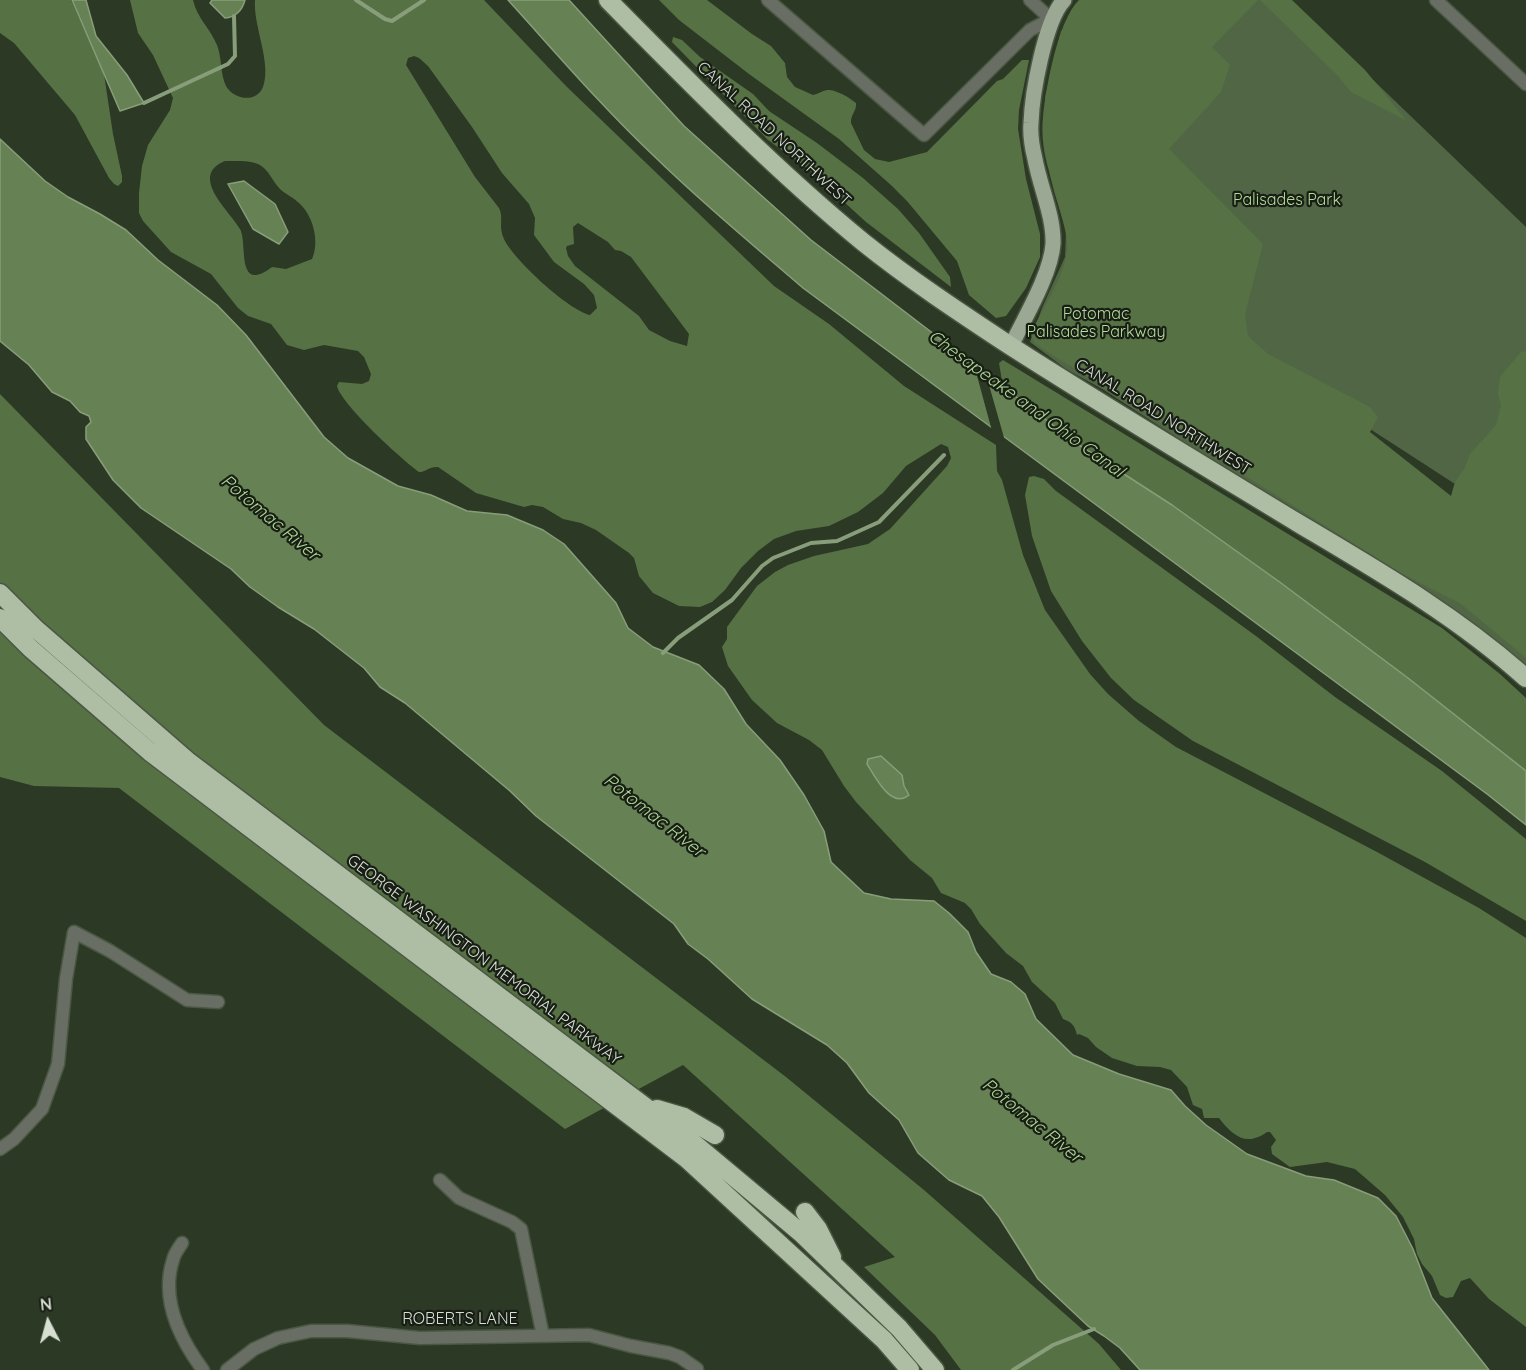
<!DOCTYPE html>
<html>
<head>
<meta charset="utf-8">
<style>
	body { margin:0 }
	#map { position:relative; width:1526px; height:1370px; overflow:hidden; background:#2c3924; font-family:Quicksand,sans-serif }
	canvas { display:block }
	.north { position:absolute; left:18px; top:1292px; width:60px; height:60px; -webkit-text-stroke:4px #181e15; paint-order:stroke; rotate:354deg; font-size:16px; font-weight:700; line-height:24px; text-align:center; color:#d7dfd2 }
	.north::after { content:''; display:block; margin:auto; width:21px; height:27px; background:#d7dfd2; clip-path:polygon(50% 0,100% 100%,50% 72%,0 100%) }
</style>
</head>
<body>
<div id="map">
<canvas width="1526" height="1370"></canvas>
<div class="north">N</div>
</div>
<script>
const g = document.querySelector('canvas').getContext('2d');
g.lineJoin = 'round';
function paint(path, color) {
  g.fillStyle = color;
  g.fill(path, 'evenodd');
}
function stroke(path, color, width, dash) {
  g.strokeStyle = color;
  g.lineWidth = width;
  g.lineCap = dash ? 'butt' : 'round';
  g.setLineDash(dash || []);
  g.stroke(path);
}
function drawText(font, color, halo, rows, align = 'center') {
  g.font = font + ' Quicksand,sans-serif';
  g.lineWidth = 4.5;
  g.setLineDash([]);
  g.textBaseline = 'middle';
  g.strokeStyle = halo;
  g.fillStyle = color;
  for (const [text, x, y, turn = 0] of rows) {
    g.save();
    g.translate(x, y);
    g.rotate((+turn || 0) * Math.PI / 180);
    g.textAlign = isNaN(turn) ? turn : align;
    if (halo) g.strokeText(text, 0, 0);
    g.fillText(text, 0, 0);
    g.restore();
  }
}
paint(new Path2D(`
	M1110,0H1290L1526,227V530L1191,313L1526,588V668L1453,609L1256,489L1104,390L1066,369L1030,342L1042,308L1065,257L1066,231L1054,191L1044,140L1045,97L1061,31Z`), '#516644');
paint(new Path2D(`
	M0,0H71L104,74L113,134L122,176V182L118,186L114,184L109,178L75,115L14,43L0,33Z
	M130,0H193C197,18 210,28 217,45C222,57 220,74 226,86C233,99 256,104 263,87C272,63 253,26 255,0H484L566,86L774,286L829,324L904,386L996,445L997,471L1002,480L1023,555L1045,610L1090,674L1108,694L1139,721L1176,747L1377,852L1479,908L1526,938V1327L1489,1299L1470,1278L1461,1281L1453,1297L1446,1298L1440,1295L1432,1276L1422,1264L1417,1254L1414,1239L1403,1217L1385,1195L1355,1169L1327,1162L1290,1167L1272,1154L1271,1147L1276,1140L1270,1132H1267C1246,1147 1233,1136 1219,1118H1204L1202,1109L1193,1105L1187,1087L1171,1070L1160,1067L1137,1066L1112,1058L1096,1047L1088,1038L1079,1034L1077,1035C1075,1026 1072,1022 1063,1019L1055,1003L1032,982L1023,966L1006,953L980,924L971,909L965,903L941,893L932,878L910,860L856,802L844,786L822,750L809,740L777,723L752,700L728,666L722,647L727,639V627L757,586L775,572L788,565L814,556L868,544L890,529L947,466L951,458L948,447L941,444L906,466L883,493L858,512L829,526L796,531L774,539L758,551L741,568L725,590L712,602L700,607L679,606L653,593L639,576L634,558L629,553L596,530L581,523L563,519L543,507L532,505L524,507L476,493L438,467C430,466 426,472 419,472C401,459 341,404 337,386L339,382L362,384L369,381L371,374L364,357L358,351L324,345L304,350L287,345L271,324L248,316L238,308L211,274L171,252L143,221L139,213V193L142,166L148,145L170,110L173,98L153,55L138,33ZM414,56L419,58L428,66L472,127L502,173L529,204L535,218L534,235L554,262L584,284L594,295L597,308L590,315C568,310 513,259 504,239C498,227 504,217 499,208L475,177L406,65L408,58ZM225,161C235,161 249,160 258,164C269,169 272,181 280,189C285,194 293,197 299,203C313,215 320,242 312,259L286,269L272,267C235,295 248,242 240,229C230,211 188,176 225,161ZM578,223L608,242L615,250L621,251L631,257L689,334L687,346L670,341L649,330L639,316L575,266L568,256L566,248L567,246L574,244L573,227Z
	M659,0H707L752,34L771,46L785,63L787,77L795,87L813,95C818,94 822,91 827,90C836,89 850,98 856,103C857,111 850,115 851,123L864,150L875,159L889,162L927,152L997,81L1003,79L1022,60H1029L1019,110L1018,129L1026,179L1040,234V257L1026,288L1006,316L996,318L969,295L957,261L907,201L892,186L839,139L749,74L679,20Z
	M1079,0H1258L1212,47L1230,65L1221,92L1169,149L1263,244L1245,314L1248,336L1268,354L1370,407L1378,417L1370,432L1451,496L1455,482L1464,469L1470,454L1496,425L1501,406L1498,394L1500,377L1521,352L1526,351V658L1461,604L1399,572L1035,344L1031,336L1032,331C1043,308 1064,277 1067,251C1070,234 1053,191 1049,171C1044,154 1041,135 1043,117C1046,87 1058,20 1079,0Z
	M1260,0H1292L1365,70L1407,121L1351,92L1337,75Z
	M673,37L682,40L700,57L753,94L769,111L817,143L863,178L898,209L919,233L950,277L951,287L866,222L808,169L768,140L672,42Z
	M1003,360L1442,628L1500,674L1526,698V771L1408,678L1281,583L1172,505L1079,445L1010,394L1002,381L999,363Z
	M0,394L324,725L786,1077L924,1190L1099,1344L1121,1370H961L935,1335L864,1267L895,1257L683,1065L565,1129L119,788L34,786L0,777Z
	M1034,476L1044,479L1056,491L1256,636L1335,697L1442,771L1526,839V921L1425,862L1193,741L1134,700L1111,678L1082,641L1051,591L1032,536L1025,495L1029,477Z`), '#567144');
const water = new Path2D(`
	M72,0H86L96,36L127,75L144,103L120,111Z
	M212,0H245C242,11 236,17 225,18L210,3Z
	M508,0H569L684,126L811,240L1079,445L1172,505L1281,583L1408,678L1526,771V825L1487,794L803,288C753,245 702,203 655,157C603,108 556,53 508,0Z
	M0,139L45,181L68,197L100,214L126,230L158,260L217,305L246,335L324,437L348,458L398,486L431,495L467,511L507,515L543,530L564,544L616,603L628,628L653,647L699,665L724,689L746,724L780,760L804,795L824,831L831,862L864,893L891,899L934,901L949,913L968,932L976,952L991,974L1011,982L1025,994L1036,1019L1073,1055L1119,1074L1171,1090L1185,1106L1206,1125L1247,1154L1306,1176L1334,1180L1378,1198L1396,1216L1413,1249L1432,1298L1489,1370H1140L1120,1348L1104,1336L1088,1326L1038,1279L999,1217L982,1196L949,1180L918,1153L899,1120L869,1093L847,1063L827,1045L752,999L708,959L688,944L674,924L536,816L510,791L405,703L380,687L364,668L314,629L278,607L250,587L231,569L141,508L113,480L86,439V427L91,422L89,416L80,412L70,401L52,392L29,365L0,341Z
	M244,181L275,204L288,232L279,244L253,229L228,184Z
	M881,756L902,775L904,786L909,795C891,810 875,776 867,764L868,759Z`);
paint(water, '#668254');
stroke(water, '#889e7a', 1.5);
paint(new Path2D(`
	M973,361L985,371L1005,441L992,431Z`), '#2c3924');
stroke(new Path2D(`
	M356,0L385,19L392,21L424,0
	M144,103L228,64L235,56L234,16
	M663,653L678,638L732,600L762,566L773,558L811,543L837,541L879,522L944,455
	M1013,1370L1053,1345L1094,1329`), '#889e7a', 4);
const street = new Path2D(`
	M768,0L924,135L1030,30L1051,19L1030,0
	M1436,0L1526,84
	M0,1149L14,1139L42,1109L58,1064L66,979L74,932L110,951L187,1000L218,1002
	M440,1180L459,1198L512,1222L521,1229L543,1336
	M182,1243C179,1248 174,1254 173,1260C160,1300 180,1339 203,1370
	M227,1370L254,1349L278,1338L311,1331H347L420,1338L589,1335L631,1346L669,1353L680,1357L697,1369`);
const primary = new Path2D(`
	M1011,346C1024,319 1051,274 1053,244C1054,216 1040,187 1035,159C1032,147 1030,135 1031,123C1032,94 1045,20 1064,0`);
const highway = new Path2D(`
	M608,0C690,83 773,168 863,242C909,279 959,312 1009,345C1104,406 1201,464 1298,523C1377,570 1457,616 1526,678
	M0,593L36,629L189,762L697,1146L801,1233L899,1328L935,1370
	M0,618L30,648L150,752L687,1159L884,1340L910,1370
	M657,1109L684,1117L715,1135
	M805,1212L818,1229L832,1257`);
stroke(street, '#4b5743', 15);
stroke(primary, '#4b5743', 18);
stroke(highway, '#4b5743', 21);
stroke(street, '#686e64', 12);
stroke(primary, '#9ba893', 15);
stroke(highway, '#aebea5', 18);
drawText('16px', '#d7dfd2', '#181e15', [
	["CANAL ROAD NORTHWEST",774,134,43],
	["CANAL ROAD NORTHWEST",1163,417,32],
	["GEORGE WASHINGTON MEMORIAL PARKWAY",484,960,37],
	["ROBERTS LANE",460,1319]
]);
drawText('16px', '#b3de98', '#181e15', [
	["Palisades Park",1287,200],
	["Potomac",1096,314],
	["Palisades Parkway",1096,332]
]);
drawText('italic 18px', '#abd690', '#181e15', [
	["Chesapeake and Ohio Canal",1026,404,36],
	["Potomac River",270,518,40],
	["Potomac River",654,816,38],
	["Potomac River",1032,1121,39]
]);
</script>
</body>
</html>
